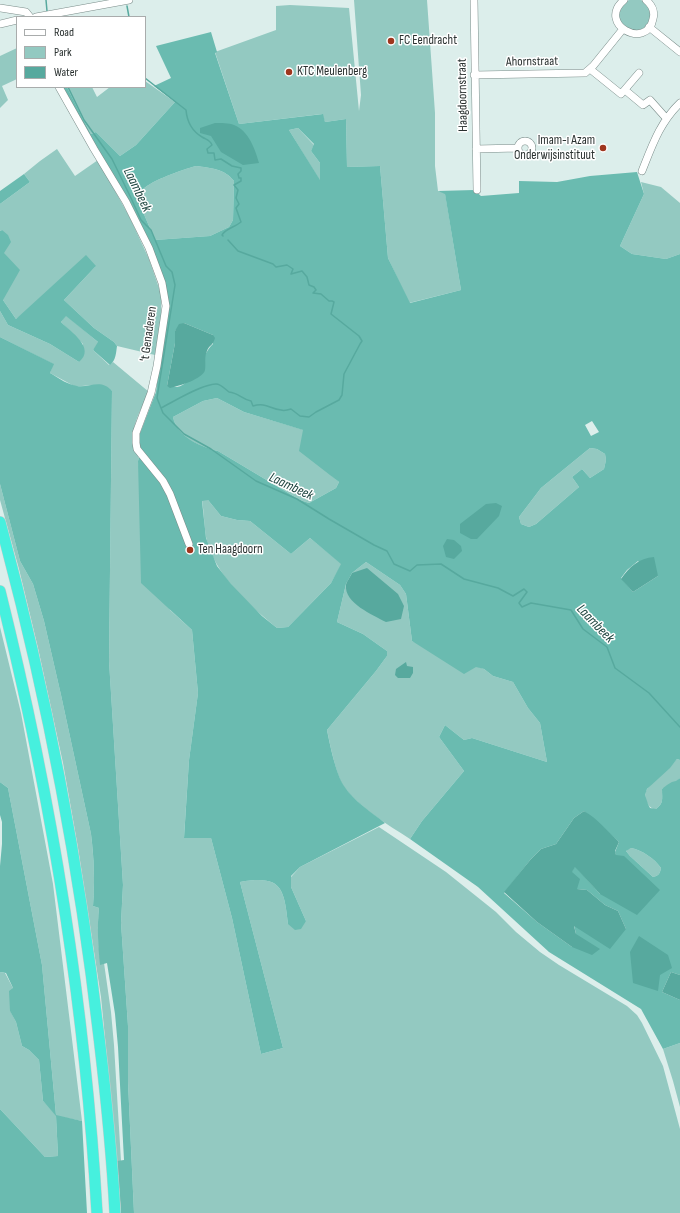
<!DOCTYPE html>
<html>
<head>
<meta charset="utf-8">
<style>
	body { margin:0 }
	#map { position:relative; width:680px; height:1213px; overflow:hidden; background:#dceeeb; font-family:"Sofia Sans Condensed",sans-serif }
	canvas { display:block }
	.legend { position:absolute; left:16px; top:16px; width:130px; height:72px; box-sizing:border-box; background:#fff; border:1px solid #a9acac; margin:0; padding:5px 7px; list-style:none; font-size:12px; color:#29302f }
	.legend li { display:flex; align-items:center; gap:8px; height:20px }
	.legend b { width:20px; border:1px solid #a9acac }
</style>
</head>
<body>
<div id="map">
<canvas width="680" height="1213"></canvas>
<ul class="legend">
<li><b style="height:5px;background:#fff"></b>Road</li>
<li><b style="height:11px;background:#93c9c1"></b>Park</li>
<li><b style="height:11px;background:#57a99e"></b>Water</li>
</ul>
</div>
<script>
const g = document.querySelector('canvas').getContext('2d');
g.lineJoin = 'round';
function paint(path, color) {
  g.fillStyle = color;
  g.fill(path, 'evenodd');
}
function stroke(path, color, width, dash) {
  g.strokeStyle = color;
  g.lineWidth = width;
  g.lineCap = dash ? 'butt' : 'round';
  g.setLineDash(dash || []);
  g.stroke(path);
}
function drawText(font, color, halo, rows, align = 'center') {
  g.font = font + ' "Sofia Sans Condensed",sans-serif';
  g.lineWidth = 3;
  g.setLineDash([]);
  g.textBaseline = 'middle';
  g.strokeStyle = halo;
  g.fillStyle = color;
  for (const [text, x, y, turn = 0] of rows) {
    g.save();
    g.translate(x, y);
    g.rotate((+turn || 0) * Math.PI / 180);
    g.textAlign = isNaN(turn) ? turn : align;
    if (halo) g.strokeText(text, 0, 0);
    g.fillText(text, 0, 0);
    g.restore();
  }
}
paint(new Path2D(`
	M619 15a16 16 0 1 1 32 0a16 16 0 1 1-32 0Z
	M354,0H427L435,113V166L438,191L445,193L461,290L409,303L388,258L380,166L347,167L346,119L325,122L322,114L239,124L215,52L276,30V6L290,5L349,8L359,111L361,95Z
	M17,48V79L2,86L8,100L0,108V56Z
	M145,81L175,102L136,145L120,156L96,132L91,134L82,117L67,87H92L97,97L110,87H145Z
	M298,128L314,145L311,151L320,163V181L289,130Z
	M57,149L75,176L98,160L130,218L149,259L161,294V317L155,355L117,346L114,342L94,328L64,300L96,266L16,319L3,300L4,253L2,230L0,231V204L30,182L24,174L40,161Z
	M196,166C211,168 225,169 234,181L233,220L229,227L210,236L155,240L137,198C138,196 140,192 142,190C152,180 182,170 196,166Z
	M641,182L661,187L680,203V254L666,259L632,254L620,246L644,194Z
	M0,311L8,325L50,344L79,362L83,344L61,322L66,315L99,343L93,350L109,365L113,362L149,392C139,414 125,434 139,458L138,462L170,610L192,630L198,693L189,760L184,837L211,838L232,918L261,1054L283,1048L240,882C281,875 284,887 288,924L306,921L291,887V877L300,867L379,827L446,872L496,912L516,932L540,952L559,965L627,1006L637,1015L642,1023L663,1066L680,1129V1213H134L128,1082V1026L121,923L123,885L109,661L112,391L93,385L82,386H74L50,373L53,364L0,337Z
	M217,398L244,412L304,430L332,476L339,482L336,488L309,503L300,500L218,451C200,447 177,437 173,417L203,401Z
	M590,448L597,449L605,454L606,460L604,469L590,478L582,469L572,477L579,487L536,524L529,527L521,524L519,517L541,488Z
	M0,484L20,561L33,584L44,621L61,695L91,834C94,858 95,881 93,906L99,908C97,927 98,945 101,964L104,963L111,1012L114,1045L121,1161H117L101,997L78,848L63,763L38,648L19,569L0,500Z
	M202,500H208L221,516L237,520L250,521L291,554L310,538L342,564L331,583L288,627L277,628C248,604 215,576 206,537C204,525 204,512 202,500Z
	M366,562L400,585L406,594L412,641L484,669L493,676L513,682L528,708L540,723L547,762L472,738L464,740L445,725L439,737L464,771L422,821L410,839C387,824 361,809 344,787C336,775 330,744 327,730L376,671L387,656V651L363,634L337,622L346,584L352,573Z
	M0,627L21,713L53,884L82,1121L56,1116L58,1156L45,1157L0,1109V972L5,973L13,988L10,1010L16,1022L22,1046L29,1050L39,1060L43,1101L56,1115L42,965L8,788L0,782Z
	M677,759L680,760V778L676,782L662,789C662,799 664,803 656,809H653C646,805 642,795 648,788C655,778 668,770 677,759Z
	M631,848C642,850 655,859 661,868C660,874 658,876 653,877L630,856L626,851L628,849Z
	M680,1043V1107L673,1081L663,1049Z`), '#93c9c1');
paint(new Path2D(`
	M211,32L217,52L215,53L239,124L323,114L325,122L346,119L347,167L380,166L388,258L410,303L461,290L445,194L438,191L474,190L481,196L519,193V181L557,182L590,176L637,172L644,194L620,246L632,254L666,259L680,254V760L677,759L670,768L647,789L645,795L648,804L650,808L656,809C664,803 662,799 662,789C667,785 670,782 676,781L680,778V975L671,972L662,992L680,1000V1043L663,1049L641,1009L549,952L478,887L410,839L422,821L464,771L439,737L445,725L464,740L472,738L547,762L540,723L528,708L513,682L493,676L484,669L476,667L464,674L412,641L406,594L400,585L366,562L352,573L346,584L337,622L363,634L387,651V656L376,671L327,730C330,745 336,774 344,786C354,801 371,812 385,823L300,867L291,876V887L306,921L301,929L295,930L288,924C284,887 281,875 240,882L283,1048L261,1054L232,918L211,838H184L189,760L198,693L192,630L141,583L138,461L139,458L143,454L140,449L139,436L156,392L161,349L167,315L163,279L63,87H67L82,117L91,134L96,132L120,156L136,145L175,102L154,86L171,78L156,46ZM298,128L314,144L311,151L320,163V180L289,130ZM196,166C211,168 225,169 234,181L233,220L229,227L210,236L155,240L137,198C138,196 140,192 142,190C152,180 182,170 196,166ZM184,323L213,335V344C202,354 194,384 177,387C174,387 170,386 167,386L175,343V331ZM217,398L244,412L303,430L299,451L339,482L336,488L309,503L300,500L218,451C201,447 177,437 173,417L203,401ZM592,421L599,432L591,436L585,425ZM590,448L597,449L605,454L606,460L604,469L590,478L582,469L572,477L579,487L536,524L529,527L521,524L519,517L541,488ZM208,500L221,516L237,520L250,521L291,554L310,538L341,564L331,583L288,627L277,628L262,616L231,584L217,566L206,538L202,501ZM638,561L658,576L633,592L621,578L627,570ZM584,811L619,842L615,852L616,855L600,894L575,866L571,873L577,889L587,890L605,905L618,911L626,929L574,925L576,934L572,947L537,922L504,893L531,859L541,849L556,844L574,818ZM631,848C642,850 655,859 661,868C660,874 658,876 653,877L630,856L626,851Z
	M24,174L30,182L0,204V191Z
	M2,230L8,235L11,242L4,253L20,270L3,300L16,319L86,255L96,266L64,300L94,328L114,342L117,346C116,353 116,360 110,365L93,350L98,342L66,316L61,322C71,332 96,348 79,362L50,344L8,325L0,311V231Z
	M0,337L54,364L50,373C57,377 65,383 73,385C88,390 100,377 112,391L109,661L123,885L121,923L128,1026V1082L134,1213H121L117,1161L124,1160L118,1047L115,1014L107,963L100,965C98,945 97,927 99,908L93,906C95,881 94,858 91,834L61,695L44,621L33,584L20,561L0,484Z
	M0,782L8,788L42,965L56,1115L82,1121L87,1213H0V1109L45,1157L58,1156L56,1116L43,1101L39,1060L29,1050L22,1046L16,1022L10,1011L9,991L13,988L6,973L0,972V866L2,844V822L0,815Z`), '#6abbb0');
paint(new Path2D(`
	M215,123C221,123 229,123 234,125C249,131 255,149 259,163L243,165L221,152L211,136L200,133V128Z
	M184,323L213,335L215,338C213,346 209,345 207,351C204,357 206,364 205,370C203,379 179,386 170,388L167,386L175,343V331L179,324Z
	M496,503L502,506L499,516L477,539H471L460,533V524L486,504Z
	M447,539L454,540L461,546L462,551L454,559L446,557L443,546Z
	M654,557L658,576L633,592L621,579C629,567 639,558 654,557Z
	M367,568L398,594L404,606L401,619L386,622C373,615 344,603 346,585C347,581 351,576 352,573Z
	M406,662L407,666L413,667V673L410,678H398L395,675L396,669Z
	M584,811C597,818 607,831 619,842L615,851L616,855L624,856L660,890L637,915L600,894L575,867L572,872L580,879L577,889L587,890L605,905L618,911L626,929L610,949L574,926L576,934L600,949L592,955L572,947L537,922L504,892L531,859L541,849L556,844L574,818Z
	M639,936L668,955L672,968L660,975L658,991L633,983L630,952Z
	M671,972L680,975V1000L662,992Z`), '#57a99e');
stroke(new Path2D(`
	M46,0L47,11
	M127,6L129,17
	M145,78L186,110C187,122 192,131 202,137C207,140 210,140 212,145L207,149L208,153H214L215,160L221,159L232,166L241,168V171L238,174L239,178H241V181L234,185L238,190L236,198L239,204L236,208L241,222C235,227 225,229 222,235L223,236
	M68,87L84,120L112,159L131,198L141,220L151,230L166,266L172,272L175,285L157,398L163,413L184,434L211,449L256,481L297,499L329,519L374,545L387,551L394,564L410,571L417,565L441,564L464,579L498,588L513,596L524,589L527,592L519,603L522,607L531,603L571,610L583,629L607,647L615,668L649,693L680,727
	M161,408C173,402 202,384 216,384C221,384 225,389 229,392C239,393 241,399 251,401L253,406C266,402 270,409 281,410C284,411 288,410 291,409L300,416L309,417L316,412L339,400L342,395L344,374L360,344L362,341L359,336L331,314L334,302L332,301H329L321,294L313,293L316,290L314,287L309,285L307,277L302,271L291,274L293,269L287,265L276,267L273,264L238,251L228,240`), '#57a99e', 1.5);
const minor = new Path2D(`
	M474,0L477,190
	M624,0C596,24 647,51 653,19C655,12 652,5 646,0
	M0,8L26,12L30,17
	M36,17L129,0
	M0,24L17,20
	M649,27L680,52
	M590,69L621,94L639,73
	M474,75L585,73L593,66L623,29
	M59,87L94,149L126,202L149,248L162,283L166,306L157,366L151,393L136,433V443L137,449L163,481L170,494L189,544
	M625,90L643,105L650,100L666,118
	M518 148a7 7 0 1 1 14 0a7 7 0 1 1-14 0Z
	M476,149L518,148
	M642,171C652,146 660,122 680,103`);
const highway = new Path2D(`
	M0,522C46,691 79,863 99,1037C106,1096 112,1154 115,1213
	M0,591C51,795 85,1003 97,1213`);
stroke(minor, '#7a8c89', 8);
stroke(highway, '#cccdcd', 12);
stroke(minor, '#fff', 7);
stroke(highway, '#46f0de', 11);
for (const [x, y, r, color] of [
	[391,41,4,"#9f361e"],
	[289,72,4,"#9f361e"],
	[603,148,4,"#9f361e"],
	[190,550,4,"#9f361e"]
]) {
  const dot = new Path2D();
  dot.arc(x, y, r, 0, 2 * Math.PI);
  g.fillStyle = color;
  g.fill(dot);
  stroke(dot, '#fff', 1.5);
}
drawText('13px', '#29302f', '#fff', [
	["FC Eendracht",399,41],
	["KTC Meulenberg",297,72],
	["Imam-ı Azam",595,141,"right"],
	["Onderwijsinstituut",595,156,"right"],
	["Ten Haagdoorn",198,550]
], 'left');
drawText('13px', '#29302f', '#fff', [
	["Ahornstraat",532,62,-1],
	["Haagdoornstraat",463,95,-91],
	["'t Genaderen",149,334,-82]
]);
drawText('italic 14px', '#1d433e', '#fff', [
	["Laambeek",137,190,64],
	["Laambeek",291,487,25],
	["Laambeek",595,624,46]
]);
</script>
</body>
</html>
